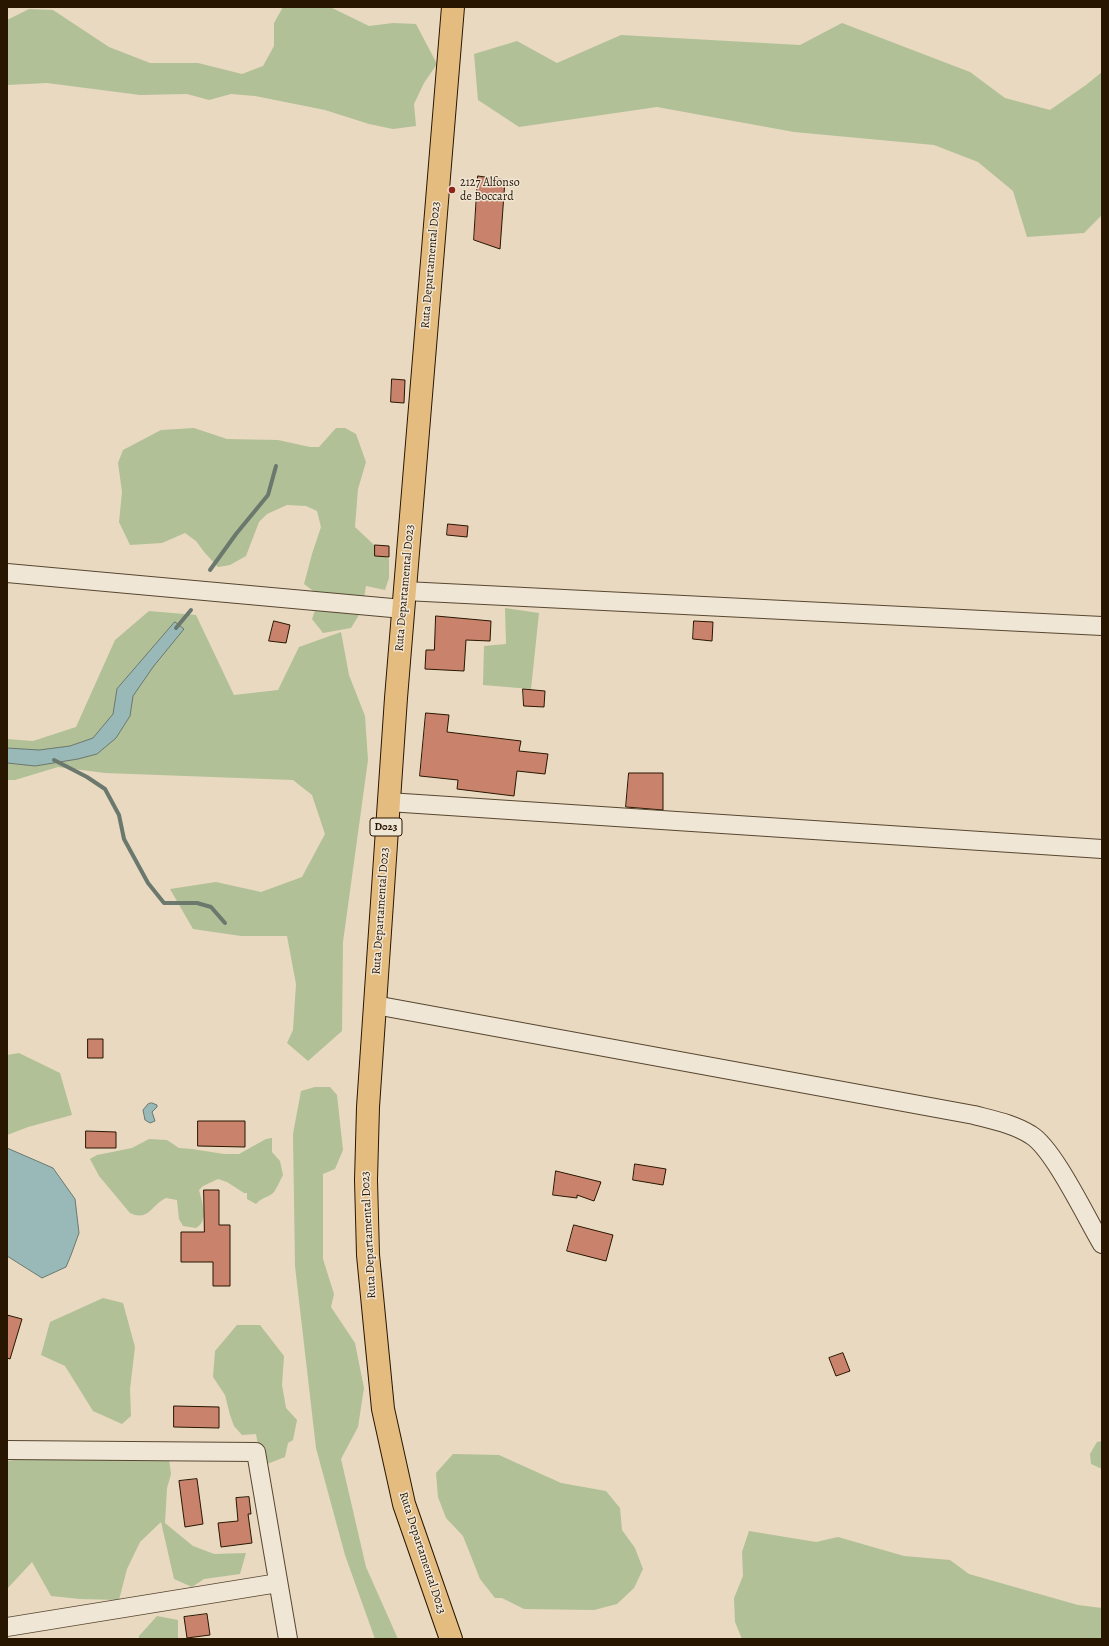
<!DOCTYPE html>
<html>
<head>
<meta charset="utf-8">
<style>
	body { margin:0 }
	#map { position:relative; width:1109px; height:1646px; overflow:hidden; background:#e8d9c0; font-family:Alegreya,serif }
	canvas { display:block }
	.frame { position:absolute; inset:0; border:8px solid #281600; pointer-events:none }
</style>
</head>
<body>
<div id="map">
<canvas width="1109" height="1646"></canvas>
<div class="frame"></div>
</div>
<script>
const g = document.querySelector('canvas').getContext('2d');
g.lineJoin = 'round';
function paint(path, color) {
  g.fillStyle = color;
  g.fill(path, 'evenodd');
}
function stroke(path, color, width, dash) {
  g.strokeStyle = color;
  g.lineWidth = width;
  g.lineCap = dash ? 'butt' : 'round';
  g.setLineDash(dash || []);
  g.stroke(path);
}
function drawText(font, color, halo, rows, align = 'center') {
  g.font = font + ' Alegreya,serif';
  g.lineWidth = 3;
  g.setLineDash([]);
  g.textBaseline = 'middle';
  g.strokeStyle = halo;
  g.fillStyle = color;
  for (const [text, x, y, turn = 0] of rows) {
    g.save();
    g.translate(x, y);
    g.rotate((+turn || 0) * Math.PI / 180);
    g.textAlign = isNaN(turn) ? turn : align;
    if (halo) g.strokeText(text, 0, 0);
    g.fillText(text, 0, 0);
    g.restore();
  }
}
paint(new Path2D(`
	M283,7H330L369,26L393,23L416,24L437,64L424,83L414,104L416,126L393,129L369,124L325,110L255,96L231,94L209,100L187,94L140,95L47,83L7,85V20L29,9L53,10L109,47L150,63H198L242,74L263,66L274,46V23Z
	M842,23L970,72L1005,98L1050,110L1086,85L1102,72V215L1084,233L1027,237L1013,191L978,162L934,145L794,132L657,107L519,127L478,100L474,54L517,41L557,63L621,35L800,45Z
	M194,428L227,439L278,440L310,447H319L336,428H345L356,434L366,462L358,489L355,527L389,559V578L385,590L366,586L362,610L351,628L323,633L312,619L320,596L304,584L312,554L321,527L317,511L306,506L287,505L267,514L259,522L246,556L230,565L218,567L205,553L196,541L185,533L162,543L130,545L119,522L122,492L118,463L123,450L161,430Z
	M505,608L539,613L531,689L483,685L484,646L506,644Z
	M149,611L196,615L234,695L278,690L299,647L341,632L349,675L365,716L368,760L343,942L342,1031L308,1061L287,1043L293,1030L296,984L287,936H241L193,929L170,889L216,882L261,892L302,877L325,834L312,795L293,780L105,773L58,767L15,780H7V739L33,741L76,727L115,640Z
	M19,1053L60,1073L72,1115L28,1127L7,1135V1055Z
	M315,1087H330L337,1095L343,1150L335,1169L323,1174V1259L334,1294L331,1307L355,1343L364,1388L358,1427L341,1459L366,1567L398,1639H375L345,1555L316,1448L295,1266L293,1134L301,1091Z
	M272,1138V1152L280,1161L283,1175C280,1180 276,1191 272,1194C266,1198 261,1198 256,1204L247,1199V1193H244L227,1182L218,1179L203,1186L199,1190C202,1202 209,1221 196,1228L183,1226L179,1219L177,1200L166,1198C152,1204 149,1222 130,1213L99,1176L90,1159L97,1155L132,1148L149,1139L167,1140L179,1148L192,1149L224,1154H239L266,1139Z
	M103,1298L123,1303L135,1347L130,1389L131,1416L122,1424L93,1411L65,1366L41,1355L50,1322Z
	M237,1325H260L284,1356L282,1385L286,1408L297,1420L293,1440L288,1443L285,1457L262,1466L256,1434L242,1435L234,1426L230,1415L225,1395L213,1377L215,1351Z
	M1102,1441V1469L1091,1464L1090,1454L1097,1442Z
	M168,1452L171,1474L167,1488L165,1523L193,1546L214,1554L246,1553L240,1574L204,1579L192,1587L174,1579L161,1522L140,1542L127,1569L119,1600L80,1599L51,1596L32,1562L7,1589V1461L28,1458Z
	M453,1454L499,1455L561,1483L606,1491L620,1508L622,1530L635,1548L643,1569L634,1588L617,1604L594,1610L524,1609L502,1598H495L480,1579L463,1536L446,1518L438,1497L436,1473Z
	M749,1531L816,1542L838,1537L904,1556L950,1560L969,1574L990,1580L1078,1605L1102,1608V1639H742L735,1622L734,1598L743,1576L742,1552Z
	M157,1616L178,1620V1638L183,1639H139V1636Z`), '#b1c096');
const water = new Path2D(`
	M175,622L184,629L153,667L133,696L130,716L116,738L97,754L78,759L35,766L7,763V748L39,750L70,746L93,738L113,714L117,689Z
	M152,1103L157,1105V1107L152,1112L155,1121L150,1123L145,1120L143,1110L148,1104Z
	M7,1148L53,1168L75,1199L79,1233L71,1255L66,1267L42,1278L7,1256Z`);
paint(water, '#98b9b8');
stroke(water, '#6b786e', 1);
stroke(new Path2D(`
	M210,570L236,534L268,495L276,466
	M176,628L191,610
	M54,760L87,777L105,789L119,815L124,839L148,883L164,903H197L211,907L225,923`), '#6b786e', 4);
const building = new Path2D(`
	M478,176L505,180L500,249L474,240Z
	M392,379L405,380L404,403L391,402Z
	M448,524L468,526L467,537L447,535Z
	M375,545L389,546V557L375,556Z
	M436,616L491,621L490,641L466,640L464,671L425,669L426,650H434Z
	M274,621L290,625L286,643L269,641Z
	M694,621L713,622L712,641L693,639Z
	M523,689L545,691L544,707L524,706Z
	M426,713L449,715L447,732L521,741L519,751L548,754L545,774L517,771L514,796L457,789L458,780L420,776Z
	M629,773H663V810L626,807Z
	M88,1039H103V1058H88Z
	M198,1121H245V1147L198,1146Z
	M86,1131L116,1132V1148H86Z
	M635,1164L666,1169L663,1185L633,1180Z
	M556,1171L601,1182L594,1201L577,1195V1198L553,1195Z
	M204,1190H219V1225H230V1286H213V1262H181V1232H204Z
	M574,1225L613,1235L606,1261L567,1251Z
	M7,1315L22,1319L10,1359L7,1358Z
	M843,1353L850,1371L836,1376L829,1358Z
	M174,1406L219,1407V1428L174,1427Z
	M197,1479L203,1524L185,1527L179,1481Z
	M249,1497L251,1514H248L252,1543L221,1547L218,1523L238,1521L236,1498Z
	M207,1614L210,1635L187,1638L184,1617Z`);
paint(building, '#c9826b');
stroke(building, '#281600', 1);
const minor = new Path2D(`
	M7,573L403,609
	M405,591L1102,626
	M388,802L1102,849
	M375,1005L974,1115C993,1120 1014,1124 1031,1135C1054,1149 1087,1219 1102,1244
	M7,1450L256,1452L288,1639
	M7,1627L278,1583`);
const major = new Path2D(`
	M451,1639L404,1504L383,1409L368,1255L366,1180L368,1107L396,698L453,7`);
stroke(minor, '#584730', 20);
stroke(major, '#281600', 24);
stroke(minor, '#f0e6d6', 18);
stroke(major, '#e4bc80', 22);
for (const [x, y, r, color] of [
	[452,190,4,"#8f2418"]
]) {
  const dot = new Path2D();
  dot.arc(x, y, r, 0, 2 * Math.PI);
  g.fillStyle = color;
  g.fill(dot);
  stroke(dot, '#f0e6d6', 1.5);
}
for (const [x, y, w] of [
	[386,827,32]
]) {
  const box = new Path2D();
  box.roundRect(x - w / 2, y - 9, w, 18, 3);
  g.fillStyle = '#f0e6d6';
  g.fill(box);
  stroke(box, '#281600', 1);
}
drawText('bold 11px', '#281600', null, [
	["D023",386,827]
]);
drawText('12px', '#281600', '#f0e6d6', [
	["2127 Alfonso",460,183],
	["de Boccard",460,197]
], 'left');
drawText('12px', '#281600', '#f0e6d6', [
	["Ruta Departamental D023",431,265,-85],
	["Ruta Departamental D023",405,588,-85],
	["Ruta Departamental D023",381,911,-86],
	["Ruta Departamental D023",369,1235,-93],
	["Ruta Departamental D023",422,1553,72]
]);
</script>
</body>
</html>
